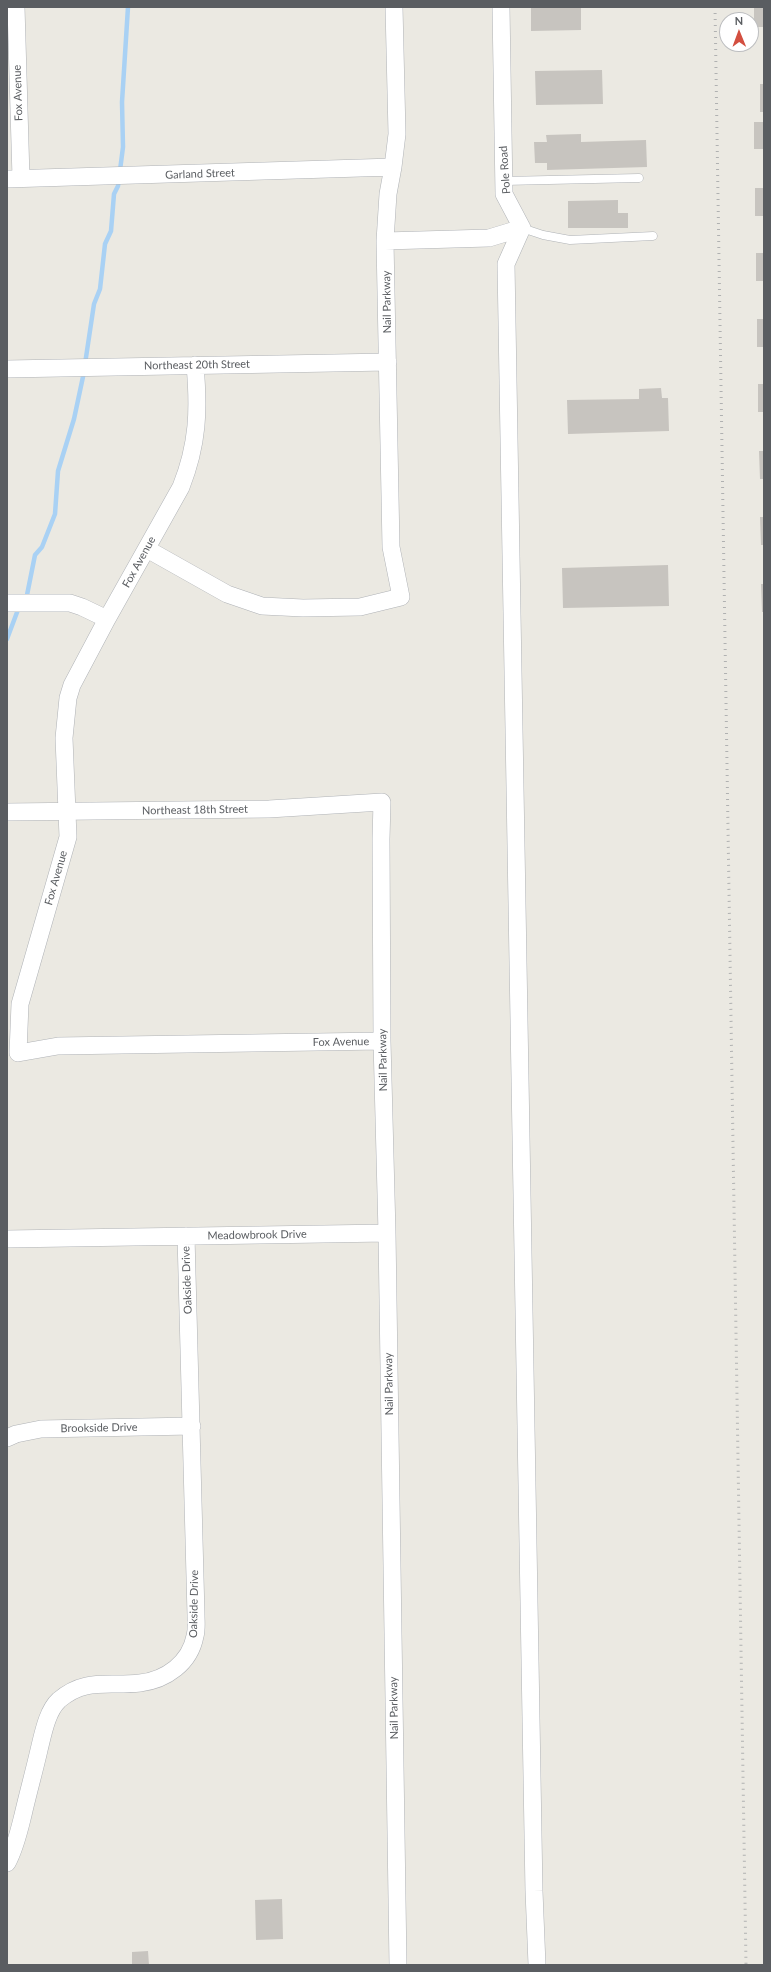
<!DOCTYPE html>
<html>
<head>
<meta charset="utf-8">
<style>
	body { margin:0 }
	#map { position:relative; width:771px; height:1972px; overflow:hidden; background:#ebe9e2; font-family:Lato,sans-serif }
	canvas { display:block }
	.frame { position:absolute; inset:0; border:8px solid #5a5d61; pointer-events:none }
	.north { position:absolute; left:719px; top:12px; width:40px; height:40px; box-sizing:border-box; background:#fff; border:1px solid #bdbec0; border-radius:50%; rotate:359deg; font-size:11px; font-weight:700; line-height:16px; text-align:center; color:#5a5d61 }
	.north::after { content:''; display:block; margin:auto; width:14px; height:18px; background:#d34f40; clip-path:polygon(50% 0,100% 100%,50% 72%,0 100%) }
</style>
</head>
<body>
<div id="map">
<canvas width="771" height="1972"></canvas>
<div class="frame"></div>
<div class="north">N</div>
</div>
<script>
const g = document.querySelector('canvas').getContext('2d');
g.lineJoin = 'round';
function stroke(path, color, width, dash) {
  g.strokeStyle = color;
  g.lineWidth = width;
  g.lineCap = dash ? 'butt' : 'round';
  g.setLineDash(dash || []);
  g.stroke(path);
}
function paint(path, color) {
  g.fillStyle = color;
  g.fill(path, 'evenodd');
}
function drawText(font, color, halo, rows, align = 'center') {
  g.font = font + ' Lato,sans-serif';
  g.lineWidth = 3;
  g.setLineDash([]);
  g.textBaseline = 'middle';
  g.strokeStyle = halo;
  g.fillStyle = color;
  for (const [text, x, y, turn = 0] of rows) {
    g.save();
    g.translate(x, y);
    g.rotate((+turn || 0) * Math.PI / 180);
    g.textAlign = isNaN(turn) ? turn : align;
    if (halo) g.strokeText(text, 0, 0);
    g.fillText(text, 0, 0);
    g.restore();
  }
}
stroke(new Path2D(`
	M85,364L94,304L100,289L105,244L111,231L114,194L118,186L123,147L122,102L128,7
	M23,599L27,595L35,555L42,547L55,514L58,471L74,419L84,372
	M7,639L19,607`), '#a9d1f4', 4.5);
paint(new Path2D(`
	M531,7H581V30L531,31Z
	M754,7H764V27H754Z
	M602,70L603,104L536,105L535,71Z
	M760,84H764V112H760Z
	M754,122H764V149H754Z
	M581,134V142L646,140L647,167L547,170V163H535L534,142H547L546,135Z
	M755,188H764V216H755Z
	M618,200V213H628V228H568V201Z
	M756,253H764V281H756Z
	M757,319H764V347H757Z
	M758,384H764V412H758Z
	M661,388L662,398H668L669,431L568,434L567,400L639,399V389Z
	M759,451H764V479H760Z
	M760,517H764V545H761Z
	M668,565L669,606L563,608L562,568Z
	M761,584H764V612H762Z
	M282,1899L283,1939L256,1940L255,1900Z
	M148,1951L149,1965H132V1952Z`), '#c7c4bf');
const lane = new Path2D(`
	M504,181L639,178
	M522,228L543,235L570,240L653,236`);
const street = new Path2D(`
	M16,7L21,178
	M501,7L504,194L522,228L506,264L534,1891L537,1965
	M7,179L393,167
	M385,241L489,238L522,228
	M195,365C199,410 198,444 181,487L107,619L72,685L68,698L64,738L68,837L20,1004L18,1053L58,1046L382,1041
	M7,369L388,362
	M147,549L227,594L262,606L303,608L360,607L401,597L391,547L385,241L388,194L393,167L397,134L394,7
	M7,603H70L82,607L107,619
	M7,812L269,809L382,802L381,839L382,1041L387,1233L398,1965
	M7,1239L387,1233
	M7,1438L16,1434L41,1429L192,1426
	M7,1863C15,1849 19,1831 23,1815C28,1793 34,1772 39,1750C43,1734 47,1711 59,1700C86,1677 108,1687 140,1683C166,1680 190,1663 195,1636C197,1629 196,1622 196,1615L186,1236`);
stroke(lane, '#afb2b6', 9);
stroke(street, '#afb2b6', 18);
stroke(lane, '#fff', 8);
stroke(street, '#fff', 17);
stroke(new Path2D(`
	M715,7L746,1965`), '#b0b1b1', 3, [1, 5]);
drawText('11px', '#5a5d61', '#fff', [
	["Fox Avenue",18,93,-92],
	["Pole Road",505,170,-94],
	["Garland Street",200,174,-2],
	["Nail Parkway",387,302,-91],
	["Northeast 20th Street",197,365,-1],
	["Fox Avenue",139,562,-61],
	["Northeast 18th Street",195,810,-1],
	["Fox Avenue",56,878,-74],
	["Fox Avenue",341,1042,-1],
	["Nail Parkway",383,1060,-91],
	["Meadowbrook Drive",257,1235,-1],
	["Oakside Drive",187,1280,-92],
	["Nail Parkway",389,1384,-91],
	["Brookside Drive",99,1428,-1],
	["Oakside Drive",194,1604,-89],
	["Nail Parkway",394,1708,-91]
]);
</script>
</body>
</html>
